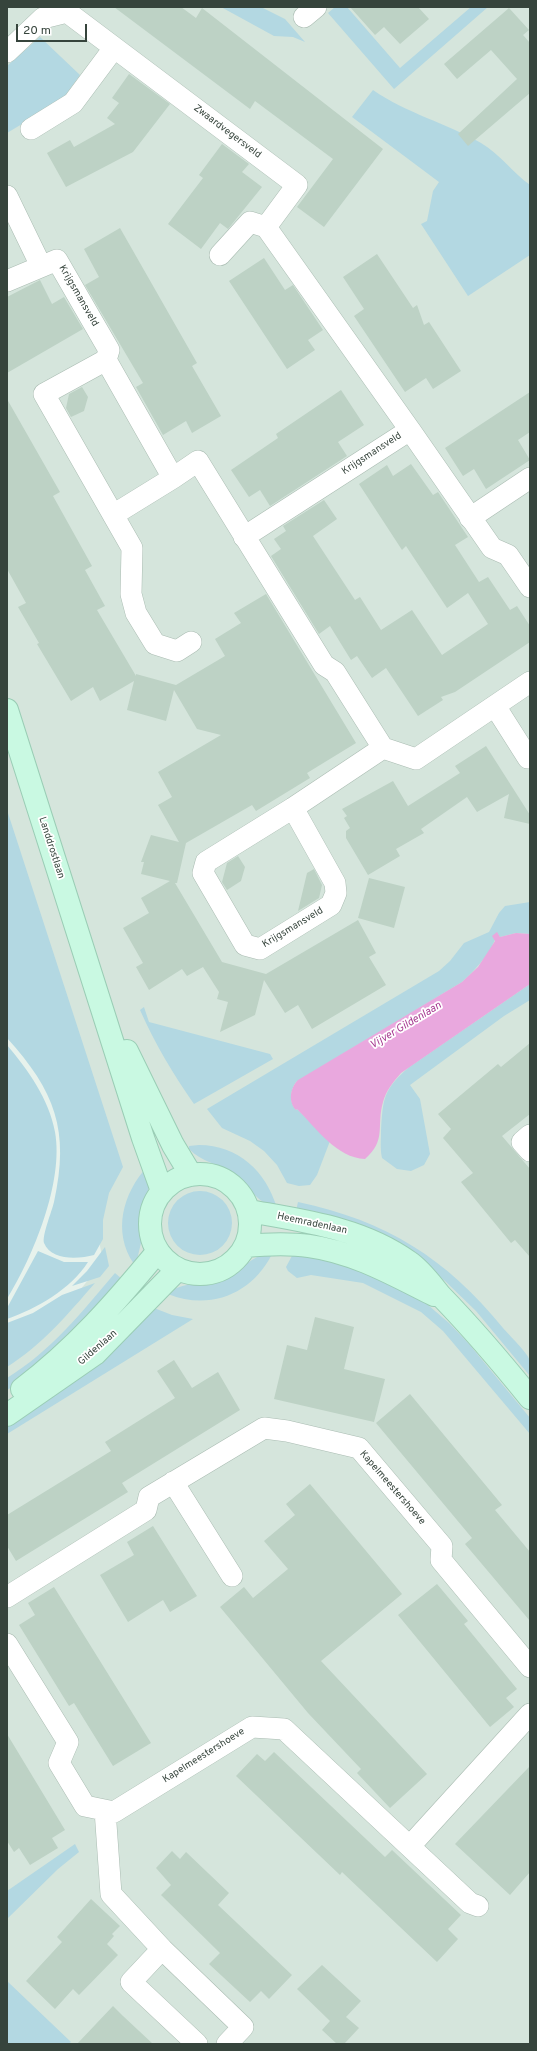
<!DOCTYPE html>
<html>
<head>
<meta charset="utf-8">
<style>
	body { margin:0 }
	#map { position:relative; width:537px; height:2051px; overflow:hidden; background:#e7f2ec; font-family:Overpass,sans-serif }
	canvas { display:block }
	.frame { position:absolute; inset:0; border:8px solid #36443c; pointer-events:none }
	.scale { position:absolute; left:16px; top:24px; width:71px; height:18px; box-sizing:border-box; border:2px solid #36443c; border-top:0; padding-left:5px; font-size:12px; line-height:14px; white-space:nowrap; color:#36443c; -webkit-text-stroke:3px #fff; paint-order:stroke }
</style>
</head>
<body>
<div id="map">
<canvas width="537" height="2051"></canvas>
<div class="frame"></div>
<div class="scale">20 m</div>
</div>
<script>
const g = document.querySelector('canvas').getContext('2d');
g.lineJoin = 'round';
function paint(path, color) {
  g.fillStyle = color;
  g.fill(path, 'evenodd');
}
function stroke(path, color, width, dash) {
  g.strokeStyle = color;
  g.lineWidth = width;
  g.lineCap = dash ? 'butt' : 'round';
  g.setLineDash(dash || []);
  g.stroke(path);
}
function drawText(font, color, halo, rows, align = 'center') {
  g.font = font + ' Overpass,sans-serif';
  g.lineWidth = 3.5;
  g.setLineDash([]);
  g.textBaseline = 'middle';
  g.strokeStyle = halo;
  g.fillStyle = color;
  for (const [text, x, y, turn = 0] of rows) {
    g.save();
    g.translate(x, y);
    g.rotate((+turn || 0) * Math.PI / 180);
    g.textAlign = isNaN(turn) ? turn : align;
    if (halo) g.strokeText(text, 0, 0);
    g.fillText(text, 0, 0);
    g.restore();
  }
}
paint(new Path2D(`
	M7,7H530V2044H7V1352L52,1324L103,1262L73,1101L7,890Z`), '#d5e5dc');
paint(new Path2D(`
	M221,7H261L285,19L305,42L293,37L274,36Z
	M335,7H347L400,68L471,7H488L394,89L328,13Z
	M40,37L80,75L62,100L7,133V66Z
	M373,90C406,113 446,123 481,143C500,154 512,172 530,185V255L468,296L421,224L427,221L433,191L439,182L352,117Z
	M7,810L123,1167L109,1193L103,1220V1239L94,1255C79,1259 51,1261 44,1243C42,1235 52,1211 54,1202C70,1130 55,1091 7,1038Z
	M530,902V934L516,933L500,937L497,933C493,951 476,969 462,982L296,1082C290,1090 289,1103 296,1110L297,1109L330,1141L317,1175L310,1185L299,1186L287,1183L277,1165L264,1151L250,1141L222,1128L207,1109L439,971L450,961L464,943L489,932L499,913L505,906Z
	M530,984V1000L504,1016L410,1085L420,1099L430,1154L424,1165L411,1171L397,1169L382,1158C380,1148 381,1141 381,1131C383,1099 383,1090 408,1068Z
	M144,1007L149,1022L270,1054L273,1059L194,1104C173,1074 155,1044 140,1010Z
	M7,1045C28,1070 49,1099 55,1132C64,1182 33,1257 7,1299Z
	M199,1145C238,1145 266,1171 277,1208C251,1200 252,1186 233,1173C218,1164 202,1162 189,1149V1146Z
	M147,1167L150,1184L141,1213V1243L136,1264H134C112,1232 123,1193 147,1167Z
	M168 1223a32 32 0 1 1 64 0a32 32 0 1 1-64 0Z
	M298,1202C387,1221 446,1258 503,1328C509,1335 528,1353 530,1361C531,1365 530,1371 530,1376L476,1311L445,1281L411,1254L296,1211Z
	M105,1247L109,1266L100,1277L72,1286L87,1271Z
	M38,1251L64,1262H88C71,1289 36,1309 7,1319V1308Z
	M294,1252L368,1271L428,1305L449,1323L469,1344L530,1418V1434L443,1331L421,1312L363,1283L311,1275L297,1278L288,1271L286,1267Z
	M263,1254H272C252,1294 210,1311 168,1294C183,1280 200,1287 218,1281C235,1275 247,1261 263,1254Z
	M115,1273L123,1280L26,1378L7,1390V1378C51,1351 82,1312 115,1273Z
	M95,1283C68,1314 42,1345 7,1367V1323L33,1313L62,1295Z
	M154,1308L172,1315L193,1319L7,1434V1422Z
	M75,1844L79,1852L58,1869L7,1919V1891Z
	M7,1981L71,2042L68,2044H7Z`), '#b3d8e2');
paint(new Path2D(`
	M497,932L500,937L516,933L530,934V984L401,1073C393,1082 386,1091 383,1102C376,1126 387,1140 365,1159C337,1158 316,1128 297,1109L296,1110C288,1102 290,1088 298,1080L462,982L478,967L495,941L492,936Z`), '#e9a8de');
paint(new Path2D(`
	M114,7H181L196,18L202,8L383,149L324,227L297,207L333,159L255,101L250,109Z
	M350,7H418L429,19L400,44L384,27L375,35Z
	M509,8L529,30L523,35L530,43V93L468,146L458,134L517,79L491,50L457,79L444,64Z
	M129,74L170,104L133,152L66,187L47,153L70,140L74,147L115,124L107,118L119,103L112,98Z
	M222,144L249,164L242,172L262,187L228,229L220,223L201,249L168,224L203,178L199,175Z
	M120,228L197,363L192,366L221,416L192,433L186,421L163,435L136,387L143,383L85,285L99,277L84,249Z
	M377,254L413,308L417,305L424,325L429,322L461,371L433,389L426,378L405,392L354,316L364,309L343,277Z
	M264,258L285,290L293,285L323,330L308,340L315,350L287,369L229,281Z
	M40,280L52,304L64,297L83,329L7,373V297Z
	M82,387L88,397L84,411L71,417L66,408L69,394Z
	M341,390L364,425L338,442L347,456L270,506L260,490L249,497L231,470L278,438L276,434Z
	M530,392V432L518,440L530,460L486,489L474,469L463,476L445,448Z
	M7,399L60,492L53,496L92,566L85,570L105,606L97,610L136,676V674L176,685L225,656L215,639L241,623L234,613L266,594L356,743L307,773L310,778L256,811L252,805L186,843L177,883H175L222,962L266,974L358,920L376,953L369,957L386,985L312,1029L298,1005L285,1013L264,980L255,1015L220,1032L228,1002L217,999L219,992L203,967L187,976L182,969L149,990L136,967L143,963L123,928L149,913L141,898L170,881L141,874L144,862H141L151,835L179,842L158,805L172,797L158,772L221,735L197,729L174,690L166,721L127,710L134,681L100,701L93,687L71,701L37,644L39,643L18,607L26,603L7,569Z
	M411,464L433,495L438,492L468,537L455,545L479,582L488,577L510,610L517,606L530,626V642L455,692L441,697L443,700L418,716L386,668L372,678L357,656L351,660L330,626L319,634L271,556L281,549L274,539L286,531L283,526L324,500L337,519L313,536L355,600L360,597L381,630L412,610L442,655L488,624L468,593L447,608L406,546L402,550L359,484L387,465L393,476Z
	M486,746L530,815V824L504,818L509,794L477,812L467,797L421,829L424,833L396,849L400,856L368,875L346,838V831L350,828L344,818L347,816L342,809L393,781L408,806L460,773L455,766Z
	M238,856L245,867L241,881L227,890L222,882L227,863Z
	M314,869L322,885L319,898L298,911L307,873Z
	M369,878L405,887L394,928L358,918Z
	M530,1043V1114L502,1136L530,1169V1257L515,1240L511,1243L461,1182L473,1173L443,1138L451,1129L438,1114L498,1064L501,1067Z
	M315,1317L354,1327L344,1369L385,1379L374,1422L274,1399L287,1345L307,1350Z
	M174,1360L192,1388L218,1372L240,1410L122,1483L128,1492L16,1561L7,1546V1515L111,1451L105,1442L175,1398L157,1371Z
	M410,1394L502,1505L495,1510L530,1552V1621L465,1544L472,1538L376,1423Z
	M310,1484L402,1594L321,1661L427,1774L390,1808L357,1773L361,1769L308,1713L220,1607L244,1587L253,1598L288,1569L264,1541L295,1515L286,1504Z
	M153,1526L197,1596L170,1612L163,1600L128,1622L100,1575L134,1555L127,1542Z
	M437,1584L468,1621L464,1624L517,1689L506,1698L514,1707L490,1727L398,1615Z
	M54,1587L151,1743L113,1766L74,1703L69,1706L19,1625L35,1615L28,1603Z
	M7,1734L65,1830L52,1838L58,1848L30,1865L19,1848L14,1852L7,1841Z
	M274,1752L385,1857L392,1850L461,1915L448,1929L458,1939L437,1962L342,1872L340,1875L236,1776L257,1754L265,1761Z
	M530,1766V1872L510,1895L455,1844Z
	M172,1851L180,1859L186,1852L229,1893L218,1905L292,1975L269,1999L261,1991L250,2002L209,1964L220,1953L161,1895L171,1885L156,1868Z
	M91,1899L120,1926L112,1934L114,1936L107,1944L118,1955L79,1995L73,1989L55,2009L26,1981L62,1942L57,1937Z
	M322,1965L361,2001L346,2017L359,2028L344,2044H337L322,2030L330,2021L297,1989Z
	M113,2006L123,2016L153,2044H77Z`), '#bdd2c5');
const street = new Path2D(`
	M304,17L316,7
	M7,52L43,18L67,12L297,185L266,227
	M31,129L73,103L114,48
	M7,196L41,266
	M220,255L250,222L266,227L410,430
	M7,281L57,260L109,350L106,360L173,478L198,461L324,665L335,672L383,748
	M106,360L44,394L132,548L131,594L136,613L155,644L177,651L191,642
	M113,515L173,478
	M470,518L530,478
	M244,537L410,430L492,548L508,555L530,587
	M495,706L528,758H530
	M293,808L335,883L336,893L331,905L260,949L245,945L203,873L206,862L293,808L383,748L416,759L530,682
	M530,1135L522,1142L530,1151
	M173,1482L232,1576
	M7,1597L146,1510L149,1497L264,1428L287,1431L359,1448L442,1546L441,1560L530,1667
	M7,1644L68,1742L59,1763L85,1806L114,1812L252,1727L284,1729L470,1903L478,1906
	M105,1810L111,1894L162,1949L131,1982L197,2044
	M410,1846L530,1714
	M162,1949L243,2027L227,2044`);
const secondary = new Path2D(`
	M7,710L143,1138L162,1191
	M127,1051L173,1145L191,1175
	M150 1224a50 50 0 1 1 100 0a50 50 0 1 1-100 0Z
	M249,1211C304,1221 362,1228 409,1262C421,1270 431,1284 440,1295C472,1328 501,1362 530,1398
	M245,1246C267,1244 288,1243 309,1246C354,1252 394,1275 434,1295
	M22,1389C75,1349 116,1302 158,1251
	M7,1415L95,1354L178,1269`);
stroke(street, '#aabcb2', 22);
stroke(secondary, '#9acdb5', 24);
stroke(street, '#fff', 21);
stroke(secondary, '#c9f9e2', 22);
drawText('10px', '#36443c', '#fff', [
	["Zwaardvegersveld",227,132,37],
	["Krijgsmansveld",78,296,60],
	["Krijgsmansveld",372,454,-33],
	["Landdrostlaan",51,848,72],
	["Krijgsmansveld",293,928,-31],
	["Heemradenlaan",312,1224,12],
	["Gildenlaan",98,1348,-41],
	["Kapelmeestershoeve",392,1488,49],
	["Kapelmeestershoeve",204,1756,-32]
]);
drawText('italic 11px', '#a63a91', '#fff', [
	["Vijver Gildenlaan",406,1026,-31]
]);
</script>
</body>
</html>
